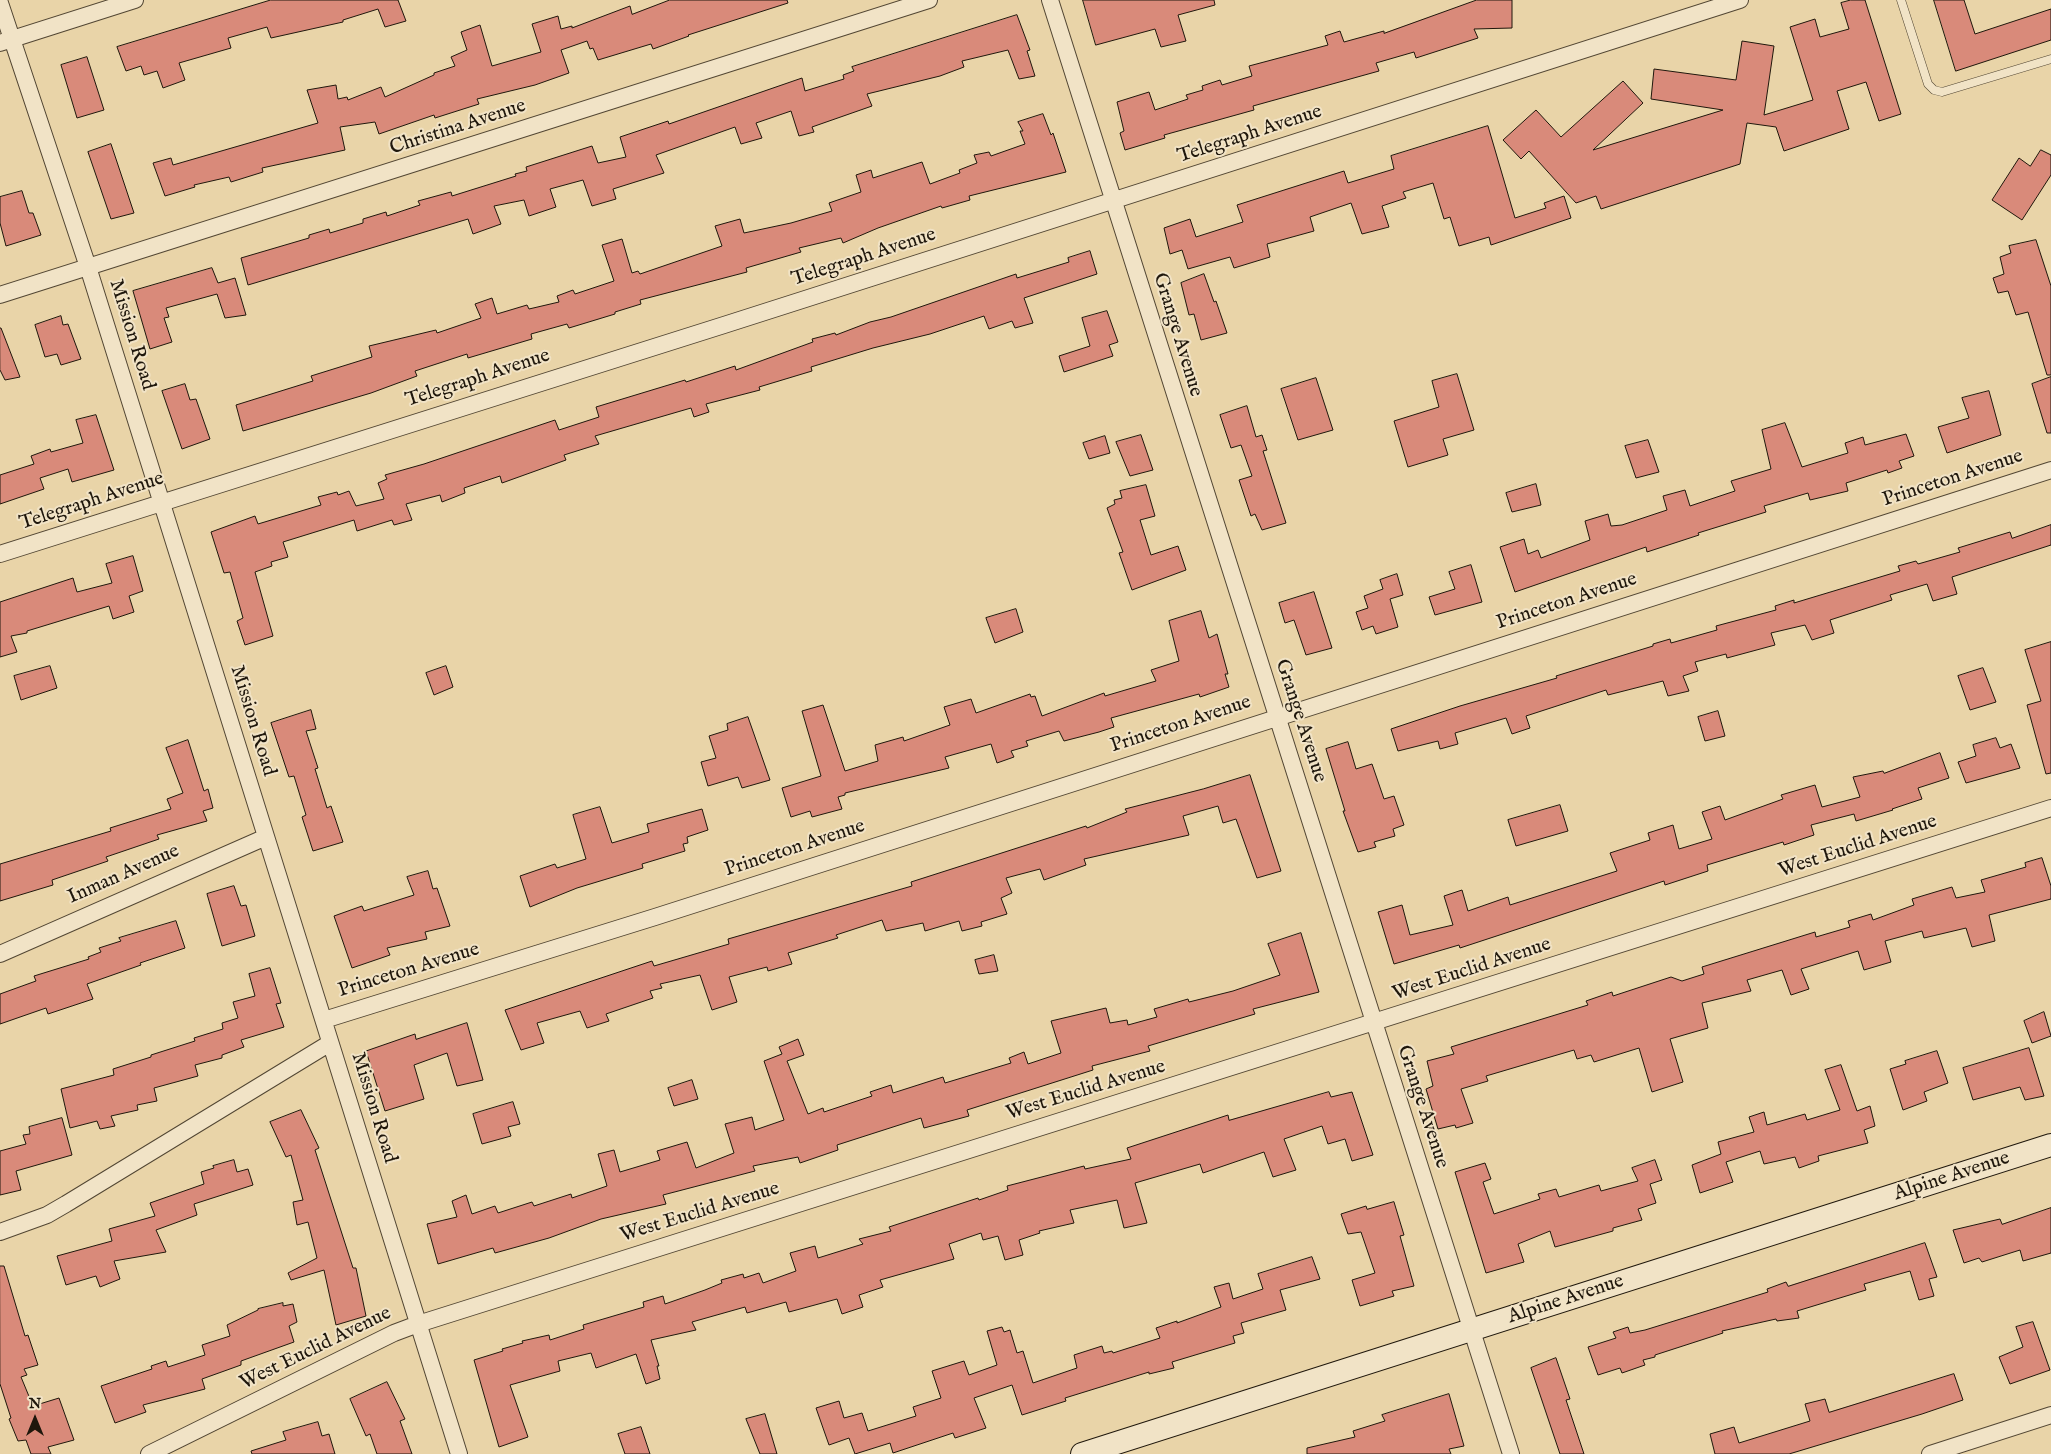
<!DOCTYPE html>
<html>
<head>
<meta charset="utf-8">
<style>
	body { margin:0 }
	#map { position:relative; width:2051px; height:1454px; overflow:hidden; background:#e9d4a8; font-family:"IM FELL English",serif }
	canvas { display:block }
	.north { position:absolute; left:10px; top:1394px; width:50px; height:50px; -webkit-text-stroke:4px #f1e3c6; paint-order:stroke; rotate:0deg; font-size:14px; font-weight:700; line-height:20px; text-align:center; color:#1f170c }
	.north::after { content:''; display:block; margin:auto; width:18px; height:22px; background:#1f170c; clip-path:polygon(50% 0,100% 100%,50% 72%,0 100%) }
</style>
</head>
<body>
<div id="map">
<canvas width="2051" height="1454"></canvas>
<div class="north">N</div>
</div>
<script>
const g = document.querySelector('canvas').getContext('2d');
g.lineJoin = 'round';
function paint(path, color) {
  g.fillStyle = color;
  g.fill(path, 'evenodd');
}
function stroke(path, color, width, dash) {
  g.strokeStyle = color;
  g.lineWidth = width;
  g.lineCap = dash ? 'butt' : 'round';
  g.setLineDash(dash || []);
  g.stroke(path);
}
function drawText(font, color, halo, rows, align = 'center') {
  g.font = font + ' "IM FELL English",serif';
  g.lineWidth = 4;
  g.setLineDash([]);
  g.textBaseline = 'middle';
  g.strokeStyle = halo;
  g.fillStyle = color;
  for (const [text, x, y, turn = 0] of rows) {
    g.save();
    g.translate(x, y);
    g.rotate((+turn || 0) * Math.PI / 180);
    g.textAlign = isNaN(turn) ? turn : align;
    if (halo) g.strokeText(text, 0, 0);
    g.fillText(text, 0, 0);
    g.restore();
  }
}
const building = new Path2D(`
	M271,0H398L406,21L385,27L378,9L343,20V22L271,38L267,27L228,38L231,48L179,63L185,80L163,88L157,71L144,75L141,66L126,71L117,47Z
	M670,0H787L788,3L688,35L689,36L653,49L651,44L598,60L593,48L590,49L587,41L561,50L569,73L535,85L477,99L479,104L435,118L434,115L379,134L375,122L340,127L345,150L262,168L263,172L231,182L229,177L194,185L195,187L165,196L153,163L171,158L173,165L318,123L307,90L336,85L338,99L347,97L348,100L381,87L385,97L434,75V73L455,66L451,57L467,50L461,32L480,25L492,66L541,52L532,24L558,16L561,29L572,26V28L630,6L632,14Z
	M1083,0H1214L1215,5L1178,15L1186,41L1161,47L1155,29L1096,45Z
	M1477,0H1512V28L1474,29L1478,38L1416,58L1414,52L1376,63L1379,71L1253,106L1254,110L1164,135L1165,138L1125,150L1120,133L1124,131L1117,102L1149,92L1155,110L1188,99L1186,95L1203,90L1202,86L1220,80L1222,85L1252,76L1249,66L1328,45L1325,36L1340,31L1344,42L1384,31V33Z
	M1851,0H1865L1901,114L1879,121L1866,82L1837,91L1849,129L1784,151L1776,127L1747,123L1740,164L1601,209L1596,196L1576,203L1529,151L1521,159L1503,140L1536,110L1561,137L1623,81L1643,103L1593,150L1723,110L1651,99L1654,69L1736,80L1742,41L1774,46L1764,115L1813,100L1790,27L1815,19L1820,37L1849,29L1841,3Z
	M1934,0H1964L1975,34L2051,9V40L1956,71Z
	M1017,15L1030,50L1027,51L1035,76L1019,79L1008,50L962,61L964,67L940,76L867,94L872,106L812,127L814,132L799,136L791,111L756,123L762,138L741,144L735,127L656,155L664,173L613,189L616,199L592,206L583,180L550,189L556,207L529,216L524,200L494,206L501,224L473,234L468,219L248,285L241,258L309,238V235L329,229L330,233L363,223V219L386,212L387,216L420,205L418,201L451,192L452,196L516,176L515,174L527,171L526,167L592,146L598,163L626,157L620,137L668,121L669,124L802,78L805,91L844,79L843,75L854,71L852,67Z
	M87,57L104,110L77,118L61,65Z
	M1043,114L1051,135L1053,133L1066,172L969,196L970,200L942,208L941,206L878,228L843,243L841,238L799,248L801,252L746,268L747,272L640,300L641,304L615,312V314L569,328L567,324L531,334L532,339L468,358L467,354L415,371L417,376L371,393L243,431L236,405L313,381L311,376L372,357L369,346L436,330L437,333L481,318L475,304L492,298L497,314L527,305L529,309L559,302L557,296L573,290L575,294L614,281L602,245L622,239L632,273L638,271L640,274L722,246L715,226L740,219L744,233L791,223L832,211L829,203L861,192L856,175L871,170L873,178L922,162L930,184L960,173L959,170L977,163L974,155L989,152L991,156L1025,144L1020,131H1023L1018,122Z
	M1488,126L1515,218L1546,208L1544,203L1564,196L1571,218L1491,245L1489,237L1459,246L1450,217L1444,219L1433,183L1403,192L1406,198L1382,206L1389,227L1362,234L1351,203L1310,217L1314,231L1267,244L1270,257L1234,268L1230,257L1188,269L1182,250L1170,254L1164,228L1190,219L1196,237L1243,222L1237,205L1344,171L1348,183L1394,169L1391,156Z
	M111,144L134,213L111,219L88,152Z
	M2041,150L2051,155V175L2022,220L1992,200L2019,158L2030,166Z
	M22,191L29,213H33L41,235L6,246L0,223V197Z
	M2036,240L2051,286V375H2047L2028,312L2016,315L2008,291L1998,293L1993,278L2004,274L2000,257L2011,253L2009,246Z
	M1090,251L1097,274L1024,298L1033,323L1015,328L1012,321L989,329L984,316L930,334L873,348L811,367L812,371L759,387L760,390L706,404L709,412L694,417L691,408L595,436L599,444L564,455L566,460L502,483L500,476L464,488L465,493L442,502L440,495L406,504L412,520L394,525L392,520L357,531L354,520L283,542L288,557L271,562L272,566L255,572L273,636L245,645L237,621L243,618L230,572L224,573L211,532L255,516L258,524L321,505L318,497L337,492L338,495L349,491L356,506L384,499L378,483L387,479L385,475L424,464L555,420L559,430L599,417L596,407L685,380L686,382L735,366L736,370L813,342L812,339L835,333L836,335L870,322L891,317L1016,274L1017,278L1069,262L1068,258Z
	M212,268L218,283L235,278L246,315L225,318L217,294L166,308L169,317L164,318L172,342L150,349L133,291Z
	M1204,274L1214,302L1216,301L1227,333L1201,340L1194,314L1189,315L1181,283Z
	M1107,311L1118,342L1109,345L1113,356L1064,372L1059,356L1090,346L1082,318Z
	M61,316L63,325L68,324L81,359L61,365L57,354L45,357L35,325Z
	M0,328H1L20,377L5,380L0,370Z
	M1457,374L1474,430L1443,439L1448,455L1408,467L1394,421L1439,407L1432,381Z
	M2051,377V433H2047L2032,384Z
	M1316,378L1333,430L1298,440L1281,389Z
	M185,384L190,400L196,399L210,439L182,449L162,391Z
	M1989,391L2001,435L1947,453L1938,427L1969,418L1962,398Z
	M1247,406L1256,437L1262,435L1267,450L1263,451L1286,523L1262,530L1255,514L1251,516L1239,480L1252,476L1241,445L1231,448L1220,415Z
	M96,415L114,470L72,482L68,469L40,478L44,489L0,504V475L34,464L31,456L50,449L51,452L83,443L76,420Z
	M1785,423L1802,467L1848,453L1845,443L1863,437L1865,445L1906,434L1914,456L1899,461L1902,468L1888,473L1887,470L1846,483L1848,491L1810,500L1808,493L1764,506L1766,512L1698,533L1699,535L1647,552L1646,547L1515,592L1500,547L1524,539L1528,554L1538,550L1541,558L1590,540L1585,521L1608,514L1611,526L1622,525L1667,510L1663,496L1685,490L1690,506L1735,491L1731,481L1771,469L1762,430Z
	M1141,435L1153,470L1130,476L1116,442Z
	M1105,436L1110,453L1089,459L1083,443Z
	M1648,440L1659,472L1636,478L1625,446Z
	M1536,484L1541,505L1512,512L1506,493Z
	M1146,485L1155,516L1140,520L1151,555L1178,546L1186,570L1132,590L1119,553L1123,552L1107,508L1115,504L1114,500L1122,498L1120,491Z
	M2051,525V545L1952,577L1957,594L1933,601L1927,584L1890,595L1892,600L1830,620L1834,633L1812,640L1805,625L1771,633L1775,645L1727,658L1726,654L1695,662L1698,671L1683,676L1689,691L1668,696L1663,681L1608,695L1606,690L1526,716L1530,728L1512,734L1506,718L1455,733L1458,744L1440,749L1438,741L1398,751L1391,729L1460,706L1557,678L1556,676L1653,646V644L1670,639L1671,643L1717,630L1716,626L1776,610L1775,606L1794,600V603L1900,571L1898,566L1916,561L1918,564L1960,552L1958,548L2010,532L2012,538Z
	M133,556L143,591L129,596L134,612L113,619L109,606L27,631V633L11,636L17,652L0,657V602L73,578L77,592L112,583L106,564Z
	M1471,565L1482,602L1435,615L1429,597L1455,589L1449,572Z
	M1397,574L1403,595L1390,599L1398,627L1376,634L1373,626L1362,630L1356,612L1368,608L1364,596L1383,589L1380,580Z
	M1314,592L1332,648L1306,655L1294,620L1285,623L1279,603Z
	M1016,609L1023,632L995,643L986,618Z
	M1201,611L1209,638L1217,634L1228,674H1225L1229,687L1200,697L1199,694L1111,718L1114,727L1099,732L1064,741L1059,731L1026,741L1028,746L1011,751L1014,757L997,763L991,744L945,757L949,768L845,793V795L838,797L842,809L812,817L810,811L791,817L782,788L821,776L802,711L823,705L845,771L878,761L875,745L903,737L904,741L950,725L944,707L971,699L976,713L1030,694L1031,697L1035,696L1042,716L1104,693L1105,696L1156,681L1151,670L1179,661L1169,621Z
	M2051,642V773L2046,774L2027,705L2041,701L2025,650Z
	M50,666L57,688L21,700L14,676Z
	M446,666L453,687L434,695L426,673Z
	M1983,668L1996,702L1970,710L1958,676Z
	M311,710L316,729L306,731L318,768L315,769L327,808L331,806L343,842L313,851L302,817L306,815L294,776L289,777L271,723Z
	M1718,711L1725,736L1705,741L1698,717Z
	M748,717L770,780L742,788L738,777L708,786L701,762L716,758L709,736L728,730L727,724Z
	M1996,738L2000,748L2011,744L2020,768L1966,783L1958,762L1976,756L1973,745Z
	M188,740L204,791L208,789L213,808L203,811L207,821L157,835L159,839L106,857L108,861L52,880L53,885L0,901V864L111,831L110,828L171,809L167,799L183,793L166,748Z
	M1348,742L1356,769L1372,764L1384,799L1394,796L1404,825L1393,829L1395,836L1374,842L1376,847L1358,852L1343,811H1345L1326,749Z
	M1940,753L1949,778L1918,788L1922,799L1892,809L1893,810L1856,821L1854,814L1811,825L1814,835L1784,845L1783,842L1707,865L1708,871L1665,885L1664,881L1460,948L1459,945L1394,964L1378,912L1402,905L1410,935L1453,925L1444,896L1462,890L1468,911L1508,897L1510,905L1617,871L1610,853L1650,840L1648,833L1673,825L1679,849L1712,839L1702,812L1720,806L1725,820L1783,799L1781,795L1815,785L1822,807L1860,797L1853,777L1883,771L1884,773Z
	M1250,775L1281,871L1257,878L1236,819L1223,823L1218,806L1183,816L1189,835L1084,859L1086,865L1044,880L1040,869L1006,878L1012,893L1001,898L1007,914L981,922L982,926L962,931L959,921L925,931L923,923L886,931L882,920L836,935L838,938L788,953L792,964L768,971L767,967L729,977L737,1002L712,1010L700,975L660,984L662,988L650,991L653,998L606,1014L609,1021L587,1028L580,1011L537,1023L544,1043L521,1050L505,1010L652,961L654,966L729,944L728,939L912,886L911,882L1086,826L1087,828L1127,812L1125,809L1203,789Z
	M1560,805L1568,831L1516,846L1508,820Z
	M600,807L612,843L649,832L647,824L702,809L708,830L687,837L688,843L683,844L685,851L642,864L643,868L577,888L530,907L520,876L555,864L557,868L586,859L573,815Z
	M2042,858L2051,886V899L1989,915L1995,941L1972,947L1966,928L1924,938L1922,931L1885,941L1891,962L1864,970L1858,951L1801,969L1809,989L1791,995L1782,970L1747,980L1751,991L1702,1003L1708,1028L1670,1039L1683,1082L1652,1092L1639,1048L1594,1062L1591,1055L1577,1059L1574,1050L1486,1076L1488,1081L1461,1089L1473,1123L1456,1128L1455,1125L1438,1129L1426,1089L1433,1086L1427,1061L1454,1054L1451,1047L1588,1005L1586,1001L1612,992L1613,996L1671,977L1682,981L1704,974L1702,967L1815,932L1816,937L1850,927L1848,921L1871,914L1873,920L1914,905L1912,899L1952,887L1956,898L1985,892L1981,880L2026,867L2025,863Z
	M428,871L433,889L437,888L450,926L425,932L427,939L387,948L390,955L352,968L334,916L362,906L364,911L414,895L407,877Z
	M234,886L241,906L246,905L255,936L222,946L207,894Z
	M176,921L185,948L140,963L141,965L87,984L93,999L48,1014L46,1008L0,1024V994L36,981L34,976L89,959L88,957L101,952L99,948L121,941L119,938Z
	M1301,933L1319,992L1253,1009L1255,1014L1148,1046L1150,1051L1092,1066L1093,1070L967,1110L969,1116L924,1128L921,1118L837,1145L838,1150L800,1163L798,1157L753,1166L755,1171L663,1195L666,1204L601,1219L549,1238L495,1253L493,1248L438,1264L427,1224L457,1217L452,1201L466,1195L472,1214L495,1206L498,1213L532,1202L534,1206L571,1194L572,1198L607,1186L598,1154L614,1150L620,1172L660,1160L657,1151L687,1142L696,1168L734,1153L725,1124L752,1117L755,1130L784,1120L764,1061L782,1054L779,1047L798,1039L804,1055L787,1061L808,1114L823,1108L824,1112L872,1096L870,1092L891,1085L893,1093L943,1077L945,1083L1011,1063L1009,1058L1024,1052L1028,1064L1061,1053L1051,1021L1106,1008L1110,1023L1127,1020L1128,1025L1157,1017L1154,1009L1188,999L1189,1002L1233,991L1280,975L1268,944Z
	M994,955L998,971L979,974L975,960Z
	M270,968L281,1003L276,1004L284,1027L241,1040L244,1047L222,1055V1058L195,1065L198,1076L154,1088L157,1101L137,1105L138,1110L111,1116L115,1126L100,1129L97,1121L70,1128L61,1089L114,1075L113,1069L151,1057V1055L195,1041L194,1038L223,1029L222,1023L238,1018L233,1002L255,996L249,974Z
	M2044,1012L2051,1036L2032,1043L2024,1021Z
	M467,1023L483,1080L457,1086L447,1053L414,1065L424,1099L385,1111L366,1051L415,1034L416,1039Z
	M2029,1048L2044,1096L2025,1100L2020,1087L1973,1100L1963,1068Z
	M1937,1051L1948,1083L1924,1092L1927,1101L1903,1110L1890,1069L1906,1064L1905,1061Z
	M1841,1065L1857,1111L1870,1106L1875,1126L1864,1130L1868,1143L1818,1156L1819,1161L1799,1168L1795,1157L1764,1164L1760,1151L1726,1162L1733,1182L1700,1193L1692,1165L1721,1154L1718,1142L1754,1132L1749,1117L1764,1112L1767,1125L1805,1114L1807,1120L1840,1110L1825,1070Z
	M692,1080L698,1099L674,1106L668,1088Z
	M1329,1092L1331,1097L1352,1092L1373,1155L1352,1161L1345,1139L1328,1144L1322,1126L1284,1139L1296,1170L1273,1177L1264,1152L1203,1173L1200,1164L1135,1183L1147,1223L1124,1228L1117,1200L1070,1210L1074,1223L1039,1231L1040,1233L1019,1240L1023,1255L1005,1260L998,1236L983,1240L981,1233L949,1244L954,1259L880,1280L883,1287L859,1295L863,1307L842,1314L837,1299L789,1312L786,1302L747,1313L745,1307L692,1322L696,1330L651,1340L659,1366H657L660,1379L646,1384L636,1354L596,1368L591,1353L558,1361L560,1371L510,1385L528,1437L499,1447L474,1360L503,1351L502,1349L523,1343L522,1341L549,1335L550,1340L584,1329L583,1325L644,1307L643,1302L663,1296L665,1304L705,1290L722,1283L721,1280L743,1274L744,1278L759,1273L763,1283L796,1271L790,1253L815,1246L818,1258L863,1244L859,1239L891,1231L889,1227L978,1198L979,1200L1008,1190L1007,1186L1084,1166L1085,1169L1131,1159L1127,1148L1228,1115L1229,1120Z
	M513,1102L520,1124L508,1127L511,1136L482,1144L473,1114Z
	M301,1110L319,1148L315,1150L353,1268H356L366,1316L336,1325L324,1270L291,1280L288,1273L317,1258L308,1222L297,1225L293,1202L303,1200L291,1155L286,1157L270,1122Z
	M62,1118L72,1155L16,1171L21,1190L0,1195V1151L26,1144L23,1135L30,1134L29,1127Z
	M234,1160L237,1172L248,1169L253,1185L194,1204L197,1215L156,1230L166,1252L114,1261L120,1279L100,1287L96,1276L66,1285L57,1256L112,1241L109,1229L155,1216L150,1203L204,1184L201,1172L214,1168L213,1166Z
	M1655,1160L1662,1180L1650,1184L1656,1203L1638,1209L1642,1220L1613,1228V1231L1555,1247L1550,1231L1518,1244L1524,1262L1486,1273L1455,1172L1485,1163L1491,1179L1483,1182L1494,1214L1540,1199L1538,1194L1556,1189L1559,1197L1599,1185L1601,1191L1638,1181L1632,1168Z
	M1394,1202L1404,1235L1400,1236L1414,1286L1392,1291L1394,1296L1360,1306L1352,1280L1375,1273L1361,1232L1348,1234L1341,1214L1366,1206L1367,1209Z
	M2051,1208V1253L2023,1261L2020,1250L1982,1262L1979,1258L1964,1263L1953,1230L2000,1219L2002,1224Z
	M1925,1243L1937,1277L1929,1279L1934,1296L1919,1300L1910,1271L1864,1284L1866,1290L1797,1311L1799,1318L1777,1321L1776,1319L1722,1331L1723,1333L1655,1355V1357L1643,1360L1645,1365L1622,1373L1620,1368L1598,1375L1588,1347L1616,1338L1613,1332L1628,1327L1630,1333L1645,1330L1768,1292L1767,1289L1786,1282L1788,1286Z
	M1312,1257L1320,1279L1280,1290L1286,1310L1241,1323L1244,1333L1233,1336L1235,1343L1172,1362L1174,1368L1149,1374V1372L1065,1398L1066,1401L1022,1415L1012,1385L974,1398L986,1428L955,1438L953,1433L893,1453L890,1443L855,1454L849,1438L829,1445L816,1408L839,1401L844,1418L862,1413L868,1431L916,1416L913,1407L941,1398L932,1371L964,1361L969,1375L997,1365L987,1331L1002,1327L1004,1332L1010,1330L1017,1353L1023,1351L1033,1383L1077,1368L1074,1355L1102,1346L1104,1353L1112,1351L1113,1353L1160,1338L1156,1328L1177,1321V1323L1221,1307L1214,1287L1229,1283L1233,1299L1263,1289L1258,1274Z
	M0,1266H4L25,1336L28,1335L38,1365L24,1369L27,1375L21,1377L33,1406L59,1398L74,1440L48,1447L51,1454H31L26,1440L18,1441L9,1419L11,1418L0,1384Z
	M283,1303V1306L293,1304L297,1322L289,1326L294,1342L241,1361V1365L202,1379L205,1389L143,1405L146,1412L115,1423L101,1386L152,1369L151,1366L166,1361L168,1367L205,1355L202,1345L230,1336L227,1325L258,1310V1309Z
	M2033,1322L2050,1370L2010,1384L1999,1357L2023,1347L2016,1327Z
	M1556,1358L1570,1399L1566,1400L1584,1454H1560L1531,1368Z
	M1954,1374L1963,1400L1922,1414L1789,1454H1715L1710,1434L1734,1427L1739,1443L1810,1421L1805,1404L1825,1399L1829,1412Z
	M387,1382L405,1419L400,1421L412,1454H377L370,1434L366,1436L350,1399Z
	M1449,1394L1464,1446L1449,1449L1451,1454H1307V1448L1355,1437L1353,1431L1385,1421L1382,1415Z
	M765,1414L777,1454H760L746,1419Z
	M318,1422L322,1436L329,1434L335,1454H252L251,1451L286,1440L283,1432Z
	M641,1427L650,1454H625L618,1434Z`);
paint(building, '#d98a7a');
stroke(building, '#1f170c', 1);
const lane = new Path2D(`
	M1901,0L1928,84L1934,90L1942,92L2051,59`);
const street = new Path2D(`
	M1050,0L1511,1454
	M0,3L88,267L459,1454
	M0,43L135,0
	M0,295L929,0
	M0,554L724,325L1740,0
	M0,954L266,837
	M324,1020L655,917L2051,470
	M0,1232L47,1215L66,1204L330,1043
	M149,1454L394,1333L418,1324L2051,808
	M1930,1454L2051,1415`);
const secondary = new Path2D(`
	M1082,1454L2051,1145`);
stroke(lane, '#524633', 9);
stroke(street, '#524633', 18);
stroke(secondary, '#1f170c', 24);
stroke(lane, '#f1e3c6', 8);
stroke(street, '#f1e3c6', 16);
stroke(secondary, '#f1e3c6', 22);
drawText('20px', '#1f170c', '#f1e3c6', [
	["Christina Avenue",458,128,-18],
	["Telegraph Avenue",1250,135,-18],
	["Telegraph Avenue",864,258,-18],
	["Mission Road",131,335,73],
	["Grange Avenue",1177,335,73],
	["Telegraph Avenue",478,379,-18],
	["Princeton Avenue",1953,479,-18],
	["Telegraph Avenue",92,502,-18],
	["Princeton Avenue",1567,602,-18],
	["Mission Road",252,721,73],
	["Grange Avenue",1300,721,72],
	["Princeton Avenue",1181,725,-18],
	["West Euclid Avenue",1858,847,-18],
	["Princeton Avenue",795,849,-18],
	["Inman Avenue",124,875,-24],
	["West Euclid Avenue",1472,970,-18],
	["Princeton Avenue",409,971,-17],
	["West Euclid Avenue",1086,1091,-17],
	["Grange Avenue",1422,1107,72],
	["Mission Road",373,1108,73],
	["Alpine Avenue",1952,1177,-18],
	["West Euclid Avenue",700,1213,-17],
	["Alpine Avenue",1566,1300,-18],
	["West Euclid Avenue",316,1349,-26]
]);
</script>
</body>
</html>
